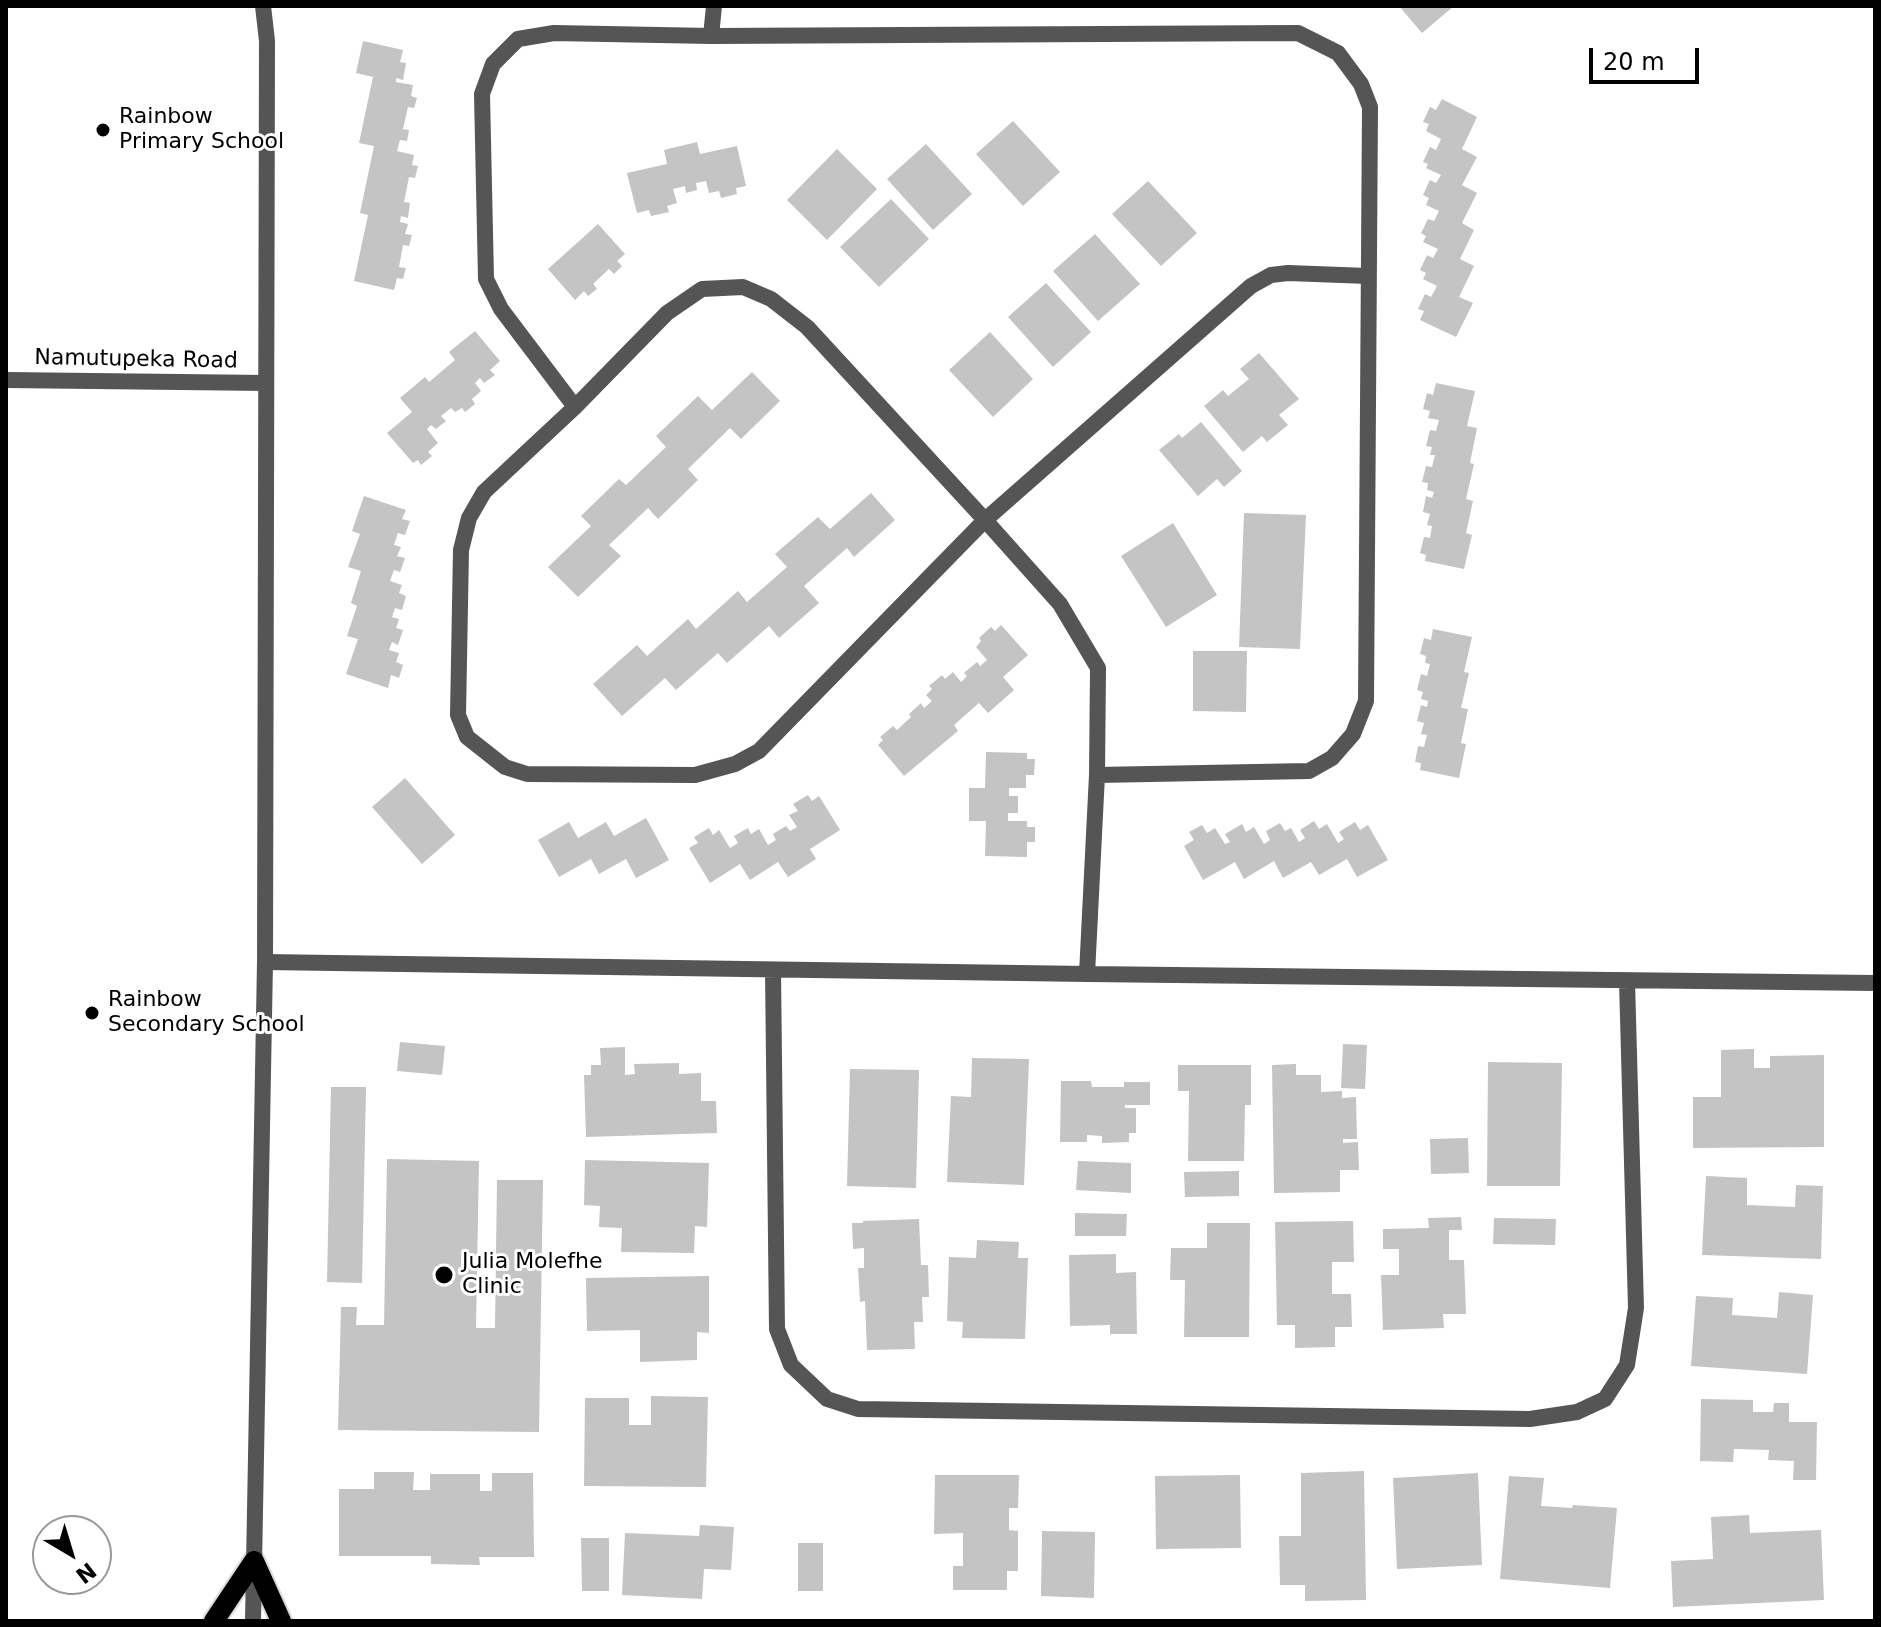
<!DOCTYPE html>
<html>
<head>
<meta charset="utf-8">
<style>
	body { margin:0 }
	#map { position:relative; width:1881px; height:1627px; overflow:hidden; background:#fff; font-family:"DejaVu Sans",sans-serif }
	canvas { display:block }
	.frame { position:absolute; inset:0; border:8px solid #000; pointer-events:none }
	.north { position:absolute; left:32px; top:1515px; width:80px; height:80px; box-sizing:border-box; background:#fff; border:2px solid #999; border-radius:50%; rotate:142deg; font-size:22px; font-weight:700; line-height:32px; text-align:center; color:#000 }
	.north::after { content:''; display:block; margin:auto; width:28px; height:36px; background:#000; clip-path:polygon(50% 0,100% 100%,50% 72%,0 100%) }
	.scale { position:absolute; left:1589px; top:48px; width:110px; height:36px; box-sizing:border-box; border:4px solid #000; border-top:0; padding-left:10px; font-size:24px; line-height:28px; white-space:nowrap; color:#000; -webkit-text-stroke:6px #fff; paint-order:stroke }
</style>
</head>
<body>
<div id="map">
<canvas width="1881" height="1627"></canvas>
<div class="frame"></div>
<div class="north">N</div>
<div class="scale">20 m</div>
</div>
<script>
const g = document.querySelector('canvas').getContext('2d');
g.lineJoin = 'round';
function paint(path, color) {
  g.fillStyle = color;
  g.fill(path, 'evenodd');
}
function stroke(path, color, width, dash) {
  g.strokeStyle = color;
  g.lineWidth = width;
  g.lineCap = dash ? 'butt' : 'round';
  g.setLineDash(dash || []);
  g.stroke(path);
}
function drawText(font, color, halo, rows, align = 'center') {
  g.font = font + ' "DejaVu Sans",sans-serif';
  g.lineWidth = 6;
  g.setLineDash([]);
  g.textBaseline = 'middle';
  g.strokeStyle = halo;
  g.fillStyle = color;
  for (const [text, x, y, turn = 0] of rows) {
    g.save();
    g.translate(x, y);
    g.rotate((+turn || 0) * Math.PI / 180);
    g.textAlign = isNaN(turn) ? turn : align;
    if (halo) g.strokeText(text, 0, 0);
    g.fillText(text, 0, 0);
    g.restore();
  }
}
paint(new Path2D(`
	M1399,6H1454L1422,33Z
	M363,41L403,50L400,62L406,63L403,80L396,78V82L413,85L411,96L417,98L414,108L408,107L403,129L409,130L407,141L400,140L397,151L414,155L412,165L418,166L415,178L409,177L404,202L410,203L408,218L401,216L400,222L408,224L405,234L412,235L409,246L403,245L399,267L406,268L403,279L397,278L394,290L354,281L368,215L360,213L374,146L359,143L373,77L356,73Z
	M1442,99L1477,117L1462,149L1477,157L1462,185L1477,193L1462,223L1474,230L1460,259L1474,266L1459,297L1473,303L1456,337L1420,320L1424,311L1418,309L1425,294L1431,297L1437,286L1423,279L1426,273L1420,270L1427,255L1433,258L1438,249L1423,242L1426,236L1421,233L1428,219L1434,221L1439,211L1426,205L1429,198L1423,195L1430,180L1436,183L1441,175L1426,168L1428,164L1423,162L1430,147L1436,150L1441,139L1426,131L1429,124L1423,122L1430,107L1436,110Z
	M1013,121L1060,172L1023,206L976,154Z
	M697,142L700,154L737,146L746,186L736,188L737,194L721,198L719,191L709,193L706,181L696,183L697,190L686,193L685,186L673,189L677,203L667,206L669,212L651,216L649,210L637,213L627,173L667,164L664,150Z
	M926,144L972,194L933,230L887,179Z
	M837,149L877,189L827,240L787,200Z
	M1148,181L1197,233L1161,266L1112,214Z
	M891,199L929,239L879,287L840,247Z
	M598,224L625,254L617,261L622,266L614,274L609,269L593,284L597,289L588,296L584,291L575,300L548,269Z
	M1095,234L1140,284L1098,321L1053,271Z
	M1046,283L1091,332L1053,367L1008,317Z
	M475,331L500,361L490,370L495,375L484,383L480,378L475,383L481,391L472,399L475,404L465,412L462,408L455,412L451,408L441,416L446,421L436,429L431,425L427,429L438,443L428,452L432,456L421,465L418,460L413,463L387,433L412,412L400,398L425,377L429,382L455,360L449,352Z
	M990,332L1033,379L993,417L949,370Z
	M1259,353L1299,399L1279,415L1288,425L1267,442L1262,436L1243,452L1204,406L1223,390L1228,396L1249,379L1240,369Z
	M752,372L780,401L741,439L730,428L688,469L698,480L658,519L648,508L609,545L621,556L578,597L548,567L591,526L581,516L619,479L626,485L666,447L656,436L698,396L712,410Z
	M1436,383L1475,391L1467,426L1477,428L1470,463L1474,464L1466,499L1473,501L1466,533L1472,535L1464,569L1425,561L1426,555L1420,553L1424,537L1430,538L1432,526L1427,525L1430,514L1423,512L1426,496L1432,498L1434,492L1427,490L1428,483L1422,482L1426,466L1432,467L1435,455H1430L1432,447L1426,446L1430,430L1436,431L1439,420L1428,418L1430,411L1423,409L1427,393L1433,395Z
	M1201,422L1242,471L1224,487L1217,479L1198,496L1159,450L1179,434L1182,438Z
	M871,493L895,520L854,557L847,548L804,586L819,603L779,638L769,626L727,663L718,653L676,690L665,678L622,716L593,684L637,645L647,656L688,619L696,629L738,591L747,602L787,567L775,554L818,517L830,529Z
	M364,496L406,510L402,519L410,521L405,535L398,533L394,545L401,547L397,556L405,558L400,572L394,570L390,581L402,585L399,593L406,596L402,610L395,608L392,617L399,619L396,628L403,630L398,645L392,642L389,650L399,653L396,662L403,665L399,678L391,675L388,688L346,674L358,639L347,636L357,606L351,603L361,571L348,567L360,534L352,531Z
	M1244,513L1306,515L1300,649L1239,647Z
	M1173,523L1217,595L1166,627L1121,556Z
	M1001,625L1028,655L1003,677L1014,690L988,713L979,703L954,725L958,731L904,776L878,745L883,740L880,737L893,726L897,730L911,717L909,714L921,703L924,708L932,701L926,695L932,689L929,686L942,675L945,679L953,672L961,682L967,676L964,673L977,662L980,666L987,660L976,647L981,641L979,638L991,627L995,631Z
	M1433,629L1472,637L1464,672L1469,673L1461,708L1468,709L1461,743L1466,744L1459,778L1420,770L1421,763L1415,762L1418,746L1424,747L1427,735L1421,734L1424,723L1417,721L1421,705L1427,707L1428,701L1421,699L1423,692L1417,690L1421,674L1427,676L1430,664L1425,663L1426,656L1420,654L1424,638L1431,640Z
	M1193,651H1247L1246,712L1193,711Z
	M986,752L1027,753V759H1035L1034,775H1026V788H1009V796H1018V813H1008V821H1027V827H1035V842H1027V857L985,856L986,821H969V788H985Z
	M405,778L455,835L422,864L372,807Z
	M808,795L812,801L819,796L840,830L810,849L816,859L788,877L778,862L750,880L740,864L710,883L689,848L698,843L694,837L709,828L713,835L719,830L730,848L738,843L734,836L748,828L751,834L759,829L768,845L776,840L773,834L786,826L790,831L797,827L789,815L798,811L793,804Z
	M646,818L669,860L636,878L626,859L599,874L591,859L559,877L538,840L569,822L578,838L606,822L614,836Z
	M1314,821L1319,829L1327,824L1338,843L1344,839L1339,832L1355,822L1360,830L1368,825L1388,860L1357,877L1347,859L1319,875L1311,862L1283,878L1274,861L1244,879L1235,862L1203,880L1184,846L1194,840L1189,832L1202,825L1207,833L1215,828L1225,844L1230,842L1225,834L1242,824L1246,832L1254,827L1264,844L1270,840L1266,831L1280,823L1285,831L1291,828L1299,842L1305,838L1300,830Z
	M400,1042L445,1046L442,1075L397,1071Z
	M1343,1044L1367,1045L1365,1089L1341,1088Z
	M625,1047V1075L635,1074L634,1064L679,1063V1074L701,1073V1101H716L717,1133L586,1137L584,1075H591V1065H601L600,1048Z
	M1754,1049V1068H1770V1056L1824,1055V1147L1693,1148V1097H1721V1050Z
	M972,1058L1029,1059L1024,1185L947,1182L951,1096L971,1097Z
	M1488,1062L1562,1063L1560,1186H1487Z
	M1296,1064V1075H1321V1092L1342,1091V1098L1356,1097L1357,1139H1343V1143L1358,1142L1359,1170H1340V1192L1274,1193L1272,1065Z
	M1178,1065H1251V1105H1245L1244,1161H1188L1189,1091H1178Z
	M850,1069L919,1070L916,1188L847,1186Z
	M1061,1081H1091L1092,1087H1124V1082H1150V1105H1125V1108H1136V1133H1129V1142L1102,1143V1136L1087,1135V1142H1060Z
	M331,1087H366L362,1283L327,1282Z
	M1468,1138L1469,1173L1431,1174L1430,1139Z
	M387,1159L479,1161L476,1328H495L497,1180H543L539,1432L338,1430L341,1307H357L356,1325H384Z
	M585,1160L709,1163L707,1227L695,1226L694,1253L621,1252L622,1228L599,1227L600,1206L584,1205Z
	M1078,1161L1131,1163V1193L1076,1190Z
	M1239,1171V1196L1185,1197L1184,1172Z
	M1706,1176L1747,1178V1205L1795,1207L1796,1185L1823,1186L1821,1259L1702,1255Z
	M1075,1213L1127,1214L1126,1236H1075Z
	M1461,1217L1462,1230H1449V1260H1464L1466,1314H1443L1444,1328L1383,1330L1381,1275H1399V1249H1383V1229L1429,1228L1428,1218Z
	M1494,1218L1556,1219L1555,1245L1493,1244Z
	M919,1219L921,1265H928L929,1297H922L923,1322H914L915,1349L867,1350L865,1301L860,1302L858,1268H864V1248L853,1249L852,1223H863V1221Z
	M1353,1221L1354,1262H1332V1294H1351L1352,1327H1335V1347L1295,1348V1325H1277L1275,1222Z
	M1207,1223H1250L1249,1337H1184L1185,1280H1170L1171,1248H1207Z
	M977,1240L1019,1242L1018,1258H1028L1025,1339L962,1338L963,1322L947,1321L949,1257L976,1258Z
	M1116,1254V1273L1136,1272L1137,1334H1110V1325L1070,1326L1069,1255Z
	M709,1276V1333L697,1332V1360L640,1362V1330L587,1331L586,1278Z
	M1779,1292L1813,1295L1807,1374L1691,1366L1696,1296L1733,1298L1732,1315L1777,1318Z
	M651,1396L708,1397L706,1487L584,1486L585,1398H629V1425H651Z
	M1701,1399L1753,1400V1412H1773L1774,1403H1789V1422H1817L1816,1480H1793L1794,1461L1768,1460L1769,1450L1734,1449L1733,1462L1700,1461Z
	M1364,1471L1366,1600L1305,1601V1585H1280L1279,1536H1301V1473Z
	M374,1472H414L413,1490H430V1474H480V1491H492V1473H533L534,1557H479L480,1565L431,1564V1556H339V1489H374Z
	M1478,1473L1482,1565L1397,1569L1393,1478Z
	M935,1475H1019L1018,1508H1009V1530L1018,1531V1571H1007V1590H953V1566H963V1533L934,1534Z
	M1240,1475L1241,1548L1156,1549L1155,1476Z
	M1509,1476L1544,1478L1541,1506L1572,1508L1573,1505L1617,1508L1610,1588L1500,1579Z
	M1749,1515L1750,1533L1821,1530L1824,1600L1673,1607L1671,1561L1713,1559L1711,1517Z
	M700,1525L734,1527L731,1570L704,1569L702,1599L622,1595L625,1533L699,1536Z
	M1042,1531L1095,1532L1094,1598L1041,1596Z
	M581,1538H609V1591H582Z
	M798,1543H823V1591H798Z`), '#c4c4c4');
const primary = new Path2D(`
	M254,1561L281,1621
	M214,1621L254,1561`);
stroke(primary, '#dbdbdb', 24);
stroke(new Path2D(`
	M711,36L714,6
	M6,380L266,383
	M575,407L501,309L486,279L482,94L493,64L518,39L554,33L711,36L1298,33L1338,53L1361,84L1370,107L1366,701L1353,734L1332,758L1309,771L1097,775
	M265,962L1087,974L1875,983
	M773,970L777,1329L791,1365L827,1399L858,1409L1530,1419L1577,1412L1605,1399L1627,1365L1636,1308L1627,981
	M1087,974L1097,775L1098,668L1060,604L985,520L807,327L771,299L743,287L702,289L667,313L575,407L484,492L469,518L461,550L458,715L467,737L505,767L527,774L695,775L735,764L759,751L985,520L1251,286L1271,275L1288,273L1368,276`), '#555', 16);
stroke(new Path2D(`
	M253,1621L265,962L267,41L263,6`), '#555', 16);
stroke(primary, '#000', 20);
for (const [x, y, r, color] of [
	[103,130,8,"#000"],
	[92,1013,8,"#000"],
	[444,1275,10,"#000"]
]) {
  const dot = new Path2D();
  dot.arc(x, y, r, 0, 2 * Math.PI);
  g.fillStyle = color;
  g.fill(dot);
  stroke(dot, '#fff', 3);
}
drawText('22px', '#000', '#fff', [
	["Rainbow",119,117],
	["Primary School",119,142],
	["Rainbow",108,1000],
	["Secondary School",108,1025],
	["Julia Molefhe",462,1262],
	["Clinic",462,1287]
], 'left');
drawText('22px', '#000', '#fff', [
	["Namutupeka Road",136,360,1]
]);
</script>
</body>
</html>
